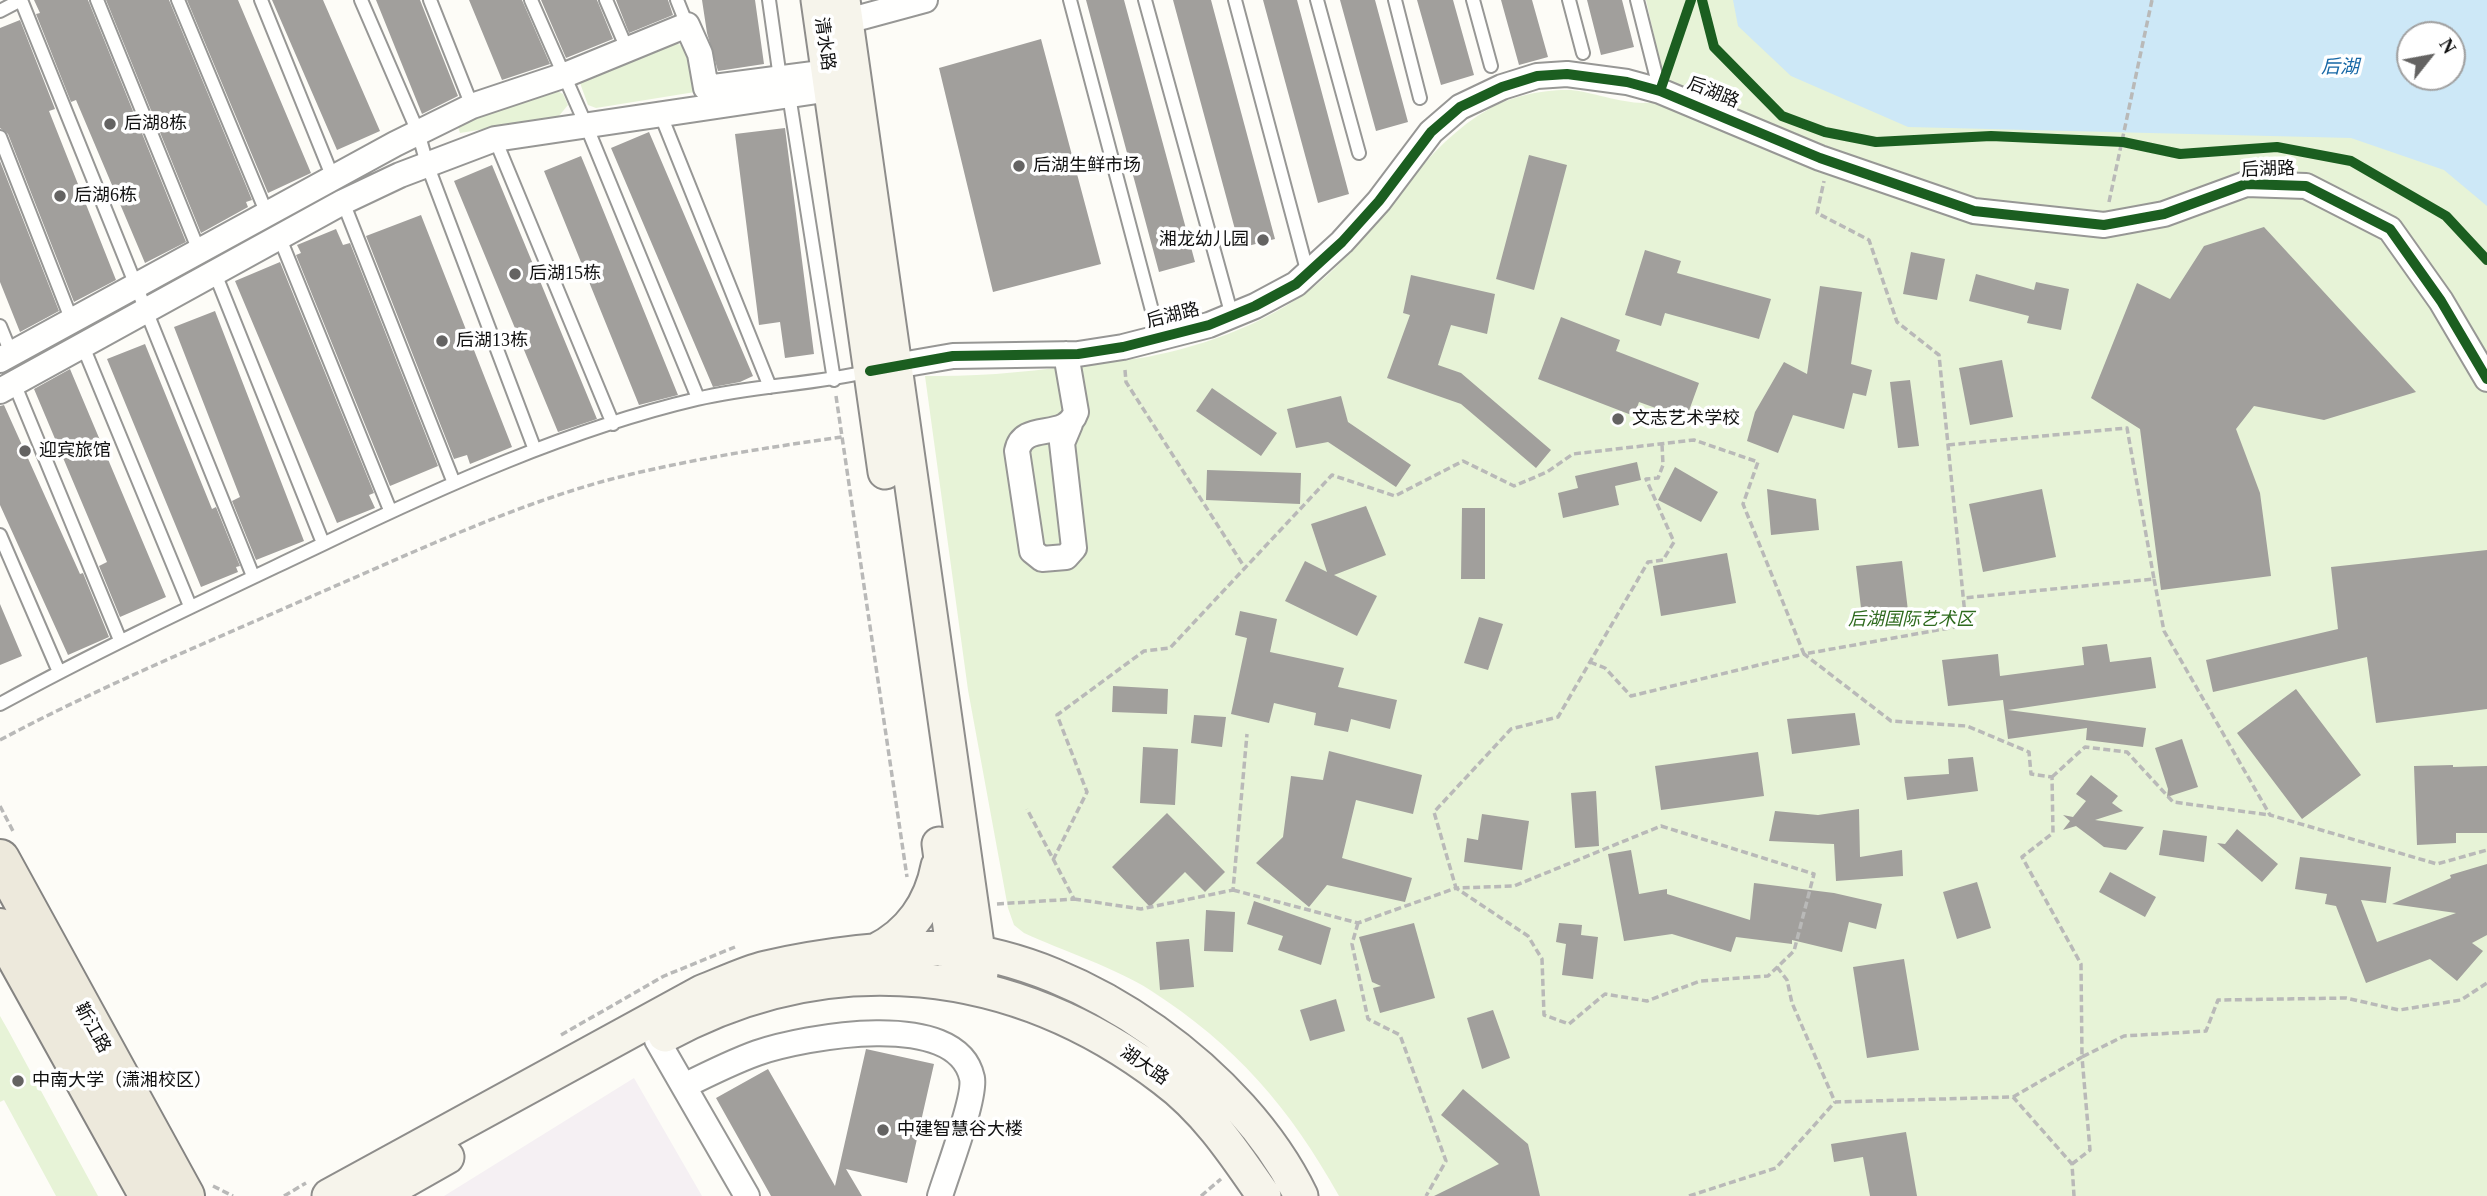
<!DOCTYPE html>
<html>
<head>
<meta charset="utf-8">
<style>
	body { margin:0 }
	#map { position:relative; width:2487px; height:1196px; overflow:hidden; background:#fdfcf7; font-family:"Times New Roman",serif }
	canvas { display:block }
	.north { position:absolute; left:2396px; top:21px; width:70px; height:70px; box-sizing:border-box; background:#fff; border:2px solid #a0a0a0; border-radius:50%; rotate:59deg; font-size:19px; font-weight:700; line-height:28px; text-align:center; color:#111 }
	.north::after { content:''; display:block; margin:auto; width:24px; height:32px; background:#646362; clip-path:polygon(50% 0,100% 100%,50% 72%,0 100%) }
</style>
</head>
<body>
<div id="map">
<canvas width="2487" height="1196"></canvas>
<div class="north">N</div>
</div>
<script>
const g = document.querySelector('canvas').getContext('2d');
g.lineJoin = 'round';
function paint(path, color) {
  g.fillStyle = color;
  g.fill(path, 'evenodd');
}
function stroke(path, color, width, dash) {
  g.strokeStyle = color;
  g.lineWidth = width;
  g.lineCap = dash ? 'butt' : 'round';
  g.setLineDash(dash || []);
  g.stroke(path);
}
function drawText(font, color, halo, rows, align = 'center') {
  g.font = font + ' "Times New Roman","Noto Sans SC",serif';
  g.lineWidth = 7;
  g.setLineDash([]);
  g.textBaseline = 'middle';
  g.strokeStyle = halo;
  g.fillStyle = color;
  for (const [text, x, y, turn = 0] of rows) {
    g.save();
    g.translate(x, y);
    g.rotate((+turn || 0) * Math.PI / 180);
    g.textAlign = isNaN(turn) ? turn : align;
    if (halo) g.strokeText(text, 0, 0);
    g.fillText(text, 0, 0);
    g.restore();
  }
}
paint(new Path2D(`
	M634,1078L702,1196H444Z`), '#f5f0f3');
paint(new Path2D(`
	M1646,0H2487V1196H1339C1290,1108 1236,1045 1150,990C1118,969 1061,950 1024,933L1014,925L1008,908L968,690L925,376C983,377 1035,371 1093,363C1114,360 1136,360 1156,355C1219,342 1289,314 1335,268C1386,218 1426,144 1489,109C1510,96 1546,89 1571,90C1597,92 1642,112 1663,98L1664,82ZM2410,35H2452V77H2410Z
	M670,41L686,47L696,85L695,92L596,108L588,105L580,83L581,77Z
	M554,89L563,94L568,105L558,117L460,133L456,121Z
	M0,1016L8,1030L98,1196H56L4,1100L0,1102Z`), '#e7f3d7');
paint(new Path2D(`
	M1733,0H2487V206L2444,170L2351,138L1908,127L1791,76L1738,26ZM2410,35H2452V77H2410Z`), '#cde8f7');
paint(new Path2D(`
	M34,0H88L186,242L145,263L76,100L71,102L36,14L40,13Z
	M106,0H169L252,200L246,202L248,207L201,233Z
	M187,0H238L311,173L268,193Z
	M272,0H323L380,131L337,150Z
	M376,0H420L458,96L422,114Z
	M469,0H522L550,64L502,80Z
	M541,0H597L613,39L566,58Z
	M616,0H668L673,15L629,33Z
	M702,0H755L764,64L718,71L707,33Z
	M1086,0H1124L1195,262L1159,272Z
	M1173,0H1211L1275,239L1240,248Z
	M1263,0H1297L1349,194L1318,203Z
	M1340,0H1375L1408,122L1376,131Z
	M1417,0H1453L1474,75L1441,85Z
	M1501,0H1532L1548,57L1519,65Z
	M1587,0H1622L1634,47L1601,55Z
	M20,20L55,109L49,111L116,280L74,302L8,134L0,128V28Z
	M1041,39L1101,264L993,292L939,68Z
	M785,128L814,354L785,358L780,322L759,325L735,134Z
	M649,132L753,376L740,382L713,387L611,148Z
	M1529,155L1567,165L1534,290L1496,279Z
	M581,156L586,168L678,395L639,405L544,171Z
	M0,161L59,311L20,332L0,282Z
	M492,165L597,419L558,432L454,181Z
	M421,215L512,447L470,464L467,455L454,459L366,236Z
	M2264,227L2416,392L2324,420L2254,406L2236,429L2260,493L2271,576L2161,590L2140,429L2091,398L2137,283L2170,299L2204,246Z
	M336,229L343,245L350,243L438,466L390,486L296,255L301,253L297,245Z
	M1645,250L1681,261L1677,273L1771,299L1759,339L1665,313L1661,326L1625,315Z
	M1911,252L1945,259L1937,300L1903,294Z
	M280,262L374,493L369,495L375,508L337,523L235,281Z
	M1976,274L2034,290L2036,282L2069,289L2061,330L2027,323L2029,316L1969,301Z
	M1411,275L1495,294L1487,334L1451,325L1438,365L1461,373L1551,450L1536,468L1461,404L1387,378L1410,315L1403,313Z
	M1820,286L1862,292L1851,364L1872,370L1866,396L1853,393L1844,429L1793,415L1778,453L1747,441L1755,412L1784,362L1807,374Z
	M215,311L304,541L256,560L232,501L240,497L174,327Z
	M1561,317L1620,340L1616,351L1699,383L1686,419L1639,402L1634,416L1538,379Z
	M145,344L212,509L216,507L240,566L236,567L238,572L201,587L107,359Z
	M2002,360L2013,417L1970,425L1959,368Z
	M70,369L166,597L120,617L99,566L107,562L34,389Z
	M1910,380L1919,446L1898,448L1890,382Z
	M1212,388L1277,433L1261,456L1196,411Z
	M1341,396L1348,422L1411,465L1396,487L1328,442L1296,448L1287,409Z
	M4,405L80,574L83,573L109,637L68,655L0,505V406Z
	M1637,462L1641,480L1615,486L1619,505L1563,518L1558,493L1578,488L1575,476Z
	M1675,467L1718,492L1701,522L1658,500Z
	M1207,470L1301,473L1300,504L1206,500Z
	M1767,489L1816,499L1819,530L1771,535Z
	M2042,489L2056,557L1983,572L1969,504Z
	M1366,506L1386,555L1334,575L1377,596L1357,636L1285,601L1305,561L1327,572L1311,524Z
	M1462,508H1485V579H1461Z
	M2487,550V709L2376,723L2367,657L2213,692L2206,660L2338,629L2331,567Z
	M1727,553L1736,603L1661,616L1653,566Z
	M1902,561L1909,619L1872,623L1870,607L1861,608L1856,566Z
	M0,604L22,656L0,665Z
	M1240,611L1277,619L1270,652L1344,668L1338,687L1397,700L1390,729L1351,719L1348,732L1314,725L1316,713L1274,703L1269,723L1231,714L1247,638L1235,635Z
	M1479,617L1503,624L1488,670L1464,663Z
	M2107,644L2110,662L2151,657L2156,688L2008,710L2146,728L2143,747L2086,740L2087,728L2008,739L2003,700L1948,706L1942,660L1998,654L2000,676L2084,665L2082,647Z
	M1113,686L1168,689L1167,714L1112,712Z
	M2296,689L2361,775L2302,819L2237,733Z
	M1855,713L1860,745L1792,754L1787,719Z
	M1194,715L1226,717L1222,747L1191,743Z
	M2182,739L2198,787L2167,797L2168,789L2155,748Z
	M1143,747L1178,749L1175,805L1140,803Z
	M1329,751L1422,775L1413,814L1356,800L1342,858L1412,878L1405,902L1327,885L1309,907L1256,863L1283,837L1291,776L1323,780Z
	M1758,752L1764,796L1661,810L1655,766Z
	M1973,757L1978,791L1907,800L1904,777L1949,774L1948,759Z
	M2453,765V767L2487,766V833H2456V843L2417,845L2414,766Z
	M2091,775L2118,796L2112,803L2123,811L2095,820L2144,827L2126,850L2104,847L2076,826L2063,830L2070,821L2063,815L2073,817L2086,801L2076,794Z
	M1596,791L1599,846L1575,848L1571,793Z
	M1859,809L1860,857L1902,850L1903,876L1836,881L1834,844L1769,841L1775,811L1818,815Z
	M1167,813L1225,872L1205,892L1185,872L1150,907L1112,867Z
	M1482,814L1529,821L1522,870L1464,862L1467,838L1478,840Z
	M2237,829L2278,864L2262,882L2217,843L2225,844Z
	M2163,830L2207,836L2204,862L2159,855Z
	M1631,850L1639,894L1667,889V894L1750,920L1754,883L1834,893L1882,904L1876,929L1849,922L1842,952L1792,940V944L1736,937L1731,952L1672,934L1624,941L1608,854Z
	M2300,857L2391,867L2386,903L2361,900L2377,942L2456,913L2392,904L2451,878L2450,875L2487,864V935L2472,943L2483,951L2457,981L2430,959L2366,983L2336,906L2325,904L2327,894L2295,889Z
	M2110,872L2156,897L2145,917L2099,892Z
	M1977,882L1991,928L1957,939L1943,892Z
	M1254,901L1331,928L1321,965L1278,950L1283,936L1247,924Z
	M1206,910L1235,912L1233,952L1204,951Z
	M1414,923L1435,998L1380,1013L1373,988L1381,986L1372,982L1359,937Z
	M1559,923L1582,925L1581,935L1598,937L1593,979L1562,975L1566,944L1556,942Z
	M1189,939L1194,987L1160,990L1156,942Z
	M1904,959L1919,1050L1867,1058L1853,967Z
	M1336,999L1345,1031L1310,1041L1300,1010Z
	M1493,1010L1510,1058L1482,1069L1467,1018Z
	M866,1049L934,1064L907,1183L846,1169L862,1196H771L716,1098L768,1069L835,1186Z
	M1463,1089L1528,1144L1540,1196H1434L1499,1164L1441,1115Z
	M1906,1132L1917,1196H1870L1863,1157L1834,1162L1831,1144Z`), '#a19f9c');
const service = new Path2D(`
	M21,0L253,576
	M97,0L199,251
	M178,0L267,214
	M261,0L333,178
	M361,0L418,132L427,164L535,450
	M430,0L472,106
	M531,0L586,125L698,398
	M606,0L627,49
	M677,0L687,25
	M769,0L780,78L789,95L834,380
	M1070,0L1159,337
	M1145,0L1232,316
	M1235,0L1308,274
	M1317,0L1359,153
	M1395,0L1420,98
	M1473,0L1491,66
	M1569,0L1583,53
	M1637,0L1660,91
	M0,11L21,0
	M660,113L770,387
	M0,137L72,321
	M495,139L613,424
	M343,202L454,483
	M279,236L390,510
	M214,271L323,543
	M0,326L11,353
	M82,344L190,606
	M14,383L120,640
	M0,535L59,672
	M0,704C106,646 214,596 323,544C441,487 569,429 697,399C754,385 813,385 870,371`);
const minor = new Path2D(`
	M829,26L925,0
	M1066,354L1076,412C1066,442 1023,420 1017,451L1032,551L1042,559L1066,557L1074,548L1062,443L1070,424
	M0,360L395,144L472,106L565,75L687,25L700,54L706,88L829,72
	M878,369L953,356L1078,354L1123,347L1209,325L1255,306L1296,284L1342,242L1379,201L1431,132L1460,107L1502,87L1537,76L1567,74L1627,82L1660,91L1820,158L1974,211L2104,225L2164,214L2246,184L2306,186L2390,229L2441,301L2487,379
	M0,391L343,202L400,175L495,139L831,89
	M657,1040L747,1196
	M684,1086C708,1074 732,1062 757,1053C804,1037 957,1008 972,1078C976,1097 947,1173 940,1196`);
const secondary = new Path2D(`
	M818,0L885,472
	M843,0L981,973
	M939,844L956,971
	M875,951C910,934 931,903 938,866
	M665,1035C832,944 1015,965 1164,1079C1206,1110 1235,1154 1264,1196
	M329,1196L702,992C723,984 745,973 766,968C819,956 897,945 950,949C1086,961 1242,1074 1301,1196
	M378,1196L447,1157`);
const primary = new Path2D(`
	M0,859L185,1196
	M0,928L149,1196`);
stroke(service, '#979795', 16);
stroke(minor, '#979795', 28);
stroke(secondary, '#8e8d8b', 37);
stroke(primary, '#858482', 42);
stroke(new Path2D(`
	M2109,202L2152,0
	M1125,370L1126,382L1245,568
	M836,396L907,877
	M1948,445L2127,428L2154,579L1963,598
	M2154,579L2164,631L2270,815L2437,864L2487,850
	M1590,662L1605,668L1631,696L1804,654L1891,721L1967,726L2029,752L2031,774L2052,777L2053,833L2022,857L2081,964L2082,1057L2124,1036L2206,1031L2218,1000L2346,998L2399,1010L2461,1000L2487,983
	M0,740C103,685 211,641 317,594C412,553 509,507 608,480C685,460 764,448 842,437
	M2052,777L2085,747L2127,752L2173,802L2270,815
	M0,806L14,833
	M1661,826L1814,874L1794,951L1768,976L1700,981L1647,1001L1605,994L1569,1024L1544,1015L1542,959L1528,936L1456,888L1514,886Z
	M1053,860L1087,792L1057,715L1144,651L1170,648L1332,475L1395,496L1463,461L1514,486L1547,472L1573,454L1694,440L1758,462L1743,504L1804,654L1966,625L1939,355L1897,322L1869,240L1817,213L1824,181
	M1233,890L1358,923L1456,888L1434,812L1511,729L1558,717L1648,562L1663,560L1674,542L1646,479L1658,478L1663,465L1662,444
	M1074,899L1141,909L1233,890L1247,734
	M997,904L1074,899L1027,809
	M1358,923L1352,944L1368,1019L1400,1035L1446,1161L1426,1196
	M1777,967L1787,980L1792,1003L1835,1102L2013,1097L2072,1164L2074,1196
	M561,1035L664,976L735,947
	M2013,1097L2082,1057L2090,1150L2072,1164
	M213,1186L233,1196
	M284,1196L306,1183
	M1201,1196L1221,1179
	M1689,1196L1776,1168L1835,1102`), '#b9b9b8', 3.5, [7, 3.5]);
stroke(service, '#fffffe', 12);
stroke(minor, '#fffffe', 24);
stroke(secondary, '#f6f4eb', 33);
stroke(primary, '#ede9dc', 38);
stroke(new Path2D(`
	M1702,0L1714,47L1782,116L1825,132L1876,142L1991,136L2123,142L2180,154L2277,147L2351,161L2446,216L2487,260
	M1660,91L1691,0
	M870,371L953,356L1078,354L1123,347L1209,325L1255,306L1296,284L1342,242L1379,201L1431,132L1460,107L1502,87L1537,76L1567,74L1627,82L1660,91L1820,158L1974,211L2104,225L2164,214L2246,184L2306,186L2390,229L2441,301L2487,379`), '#1b5e20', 10);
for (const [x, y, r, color] of [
	[110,124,7,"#646362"],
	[1019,166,7,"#646362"],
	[60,196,7,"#646362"],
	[1263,240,7,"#646362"],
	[515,274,7,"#646362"],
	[442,341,7,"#646362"],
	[1618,419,7,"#646362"],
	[25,451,7,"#646362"],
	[18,1081,7,"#646362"],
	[883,1130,7,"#646362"]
]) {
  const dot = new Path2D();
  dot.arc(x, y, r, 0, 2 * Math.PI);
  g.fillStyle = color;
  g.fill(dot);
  stroke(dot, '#fff', 2.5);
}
drawText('18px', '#111', '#fff', [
	["清水路",824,44,82],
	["后湖路",1713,93,22],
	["后湖路",2268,170,-2],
	["后湖路",1173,316,-14],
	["靳江路",92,1028,61],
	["湖大路",1144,1066,35]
]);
drawText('18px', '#111', '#fff', [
	["后湖8栋",124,124],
	["后湖生鲜市场",1033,166],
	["后湖6栋",74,196],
	["湘龙幼儿园",1249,240,"right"],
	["后湖15栋",529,274],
	["后湖13栋",456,341],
	["文志艺术学校",1632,419],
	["迎宾旅馆",39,451],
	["中南大学（潇湘校区）",32,1081],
	["中建智慧谷大楼",897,1130]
], 'left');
drawText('italic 18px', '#2f6b1f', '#fff', [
	["后湖国际艺术区",1911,620]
]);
drawText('italic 19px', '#1768a6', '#fff', [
	["后湖",2340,68]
]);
</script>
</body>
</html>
